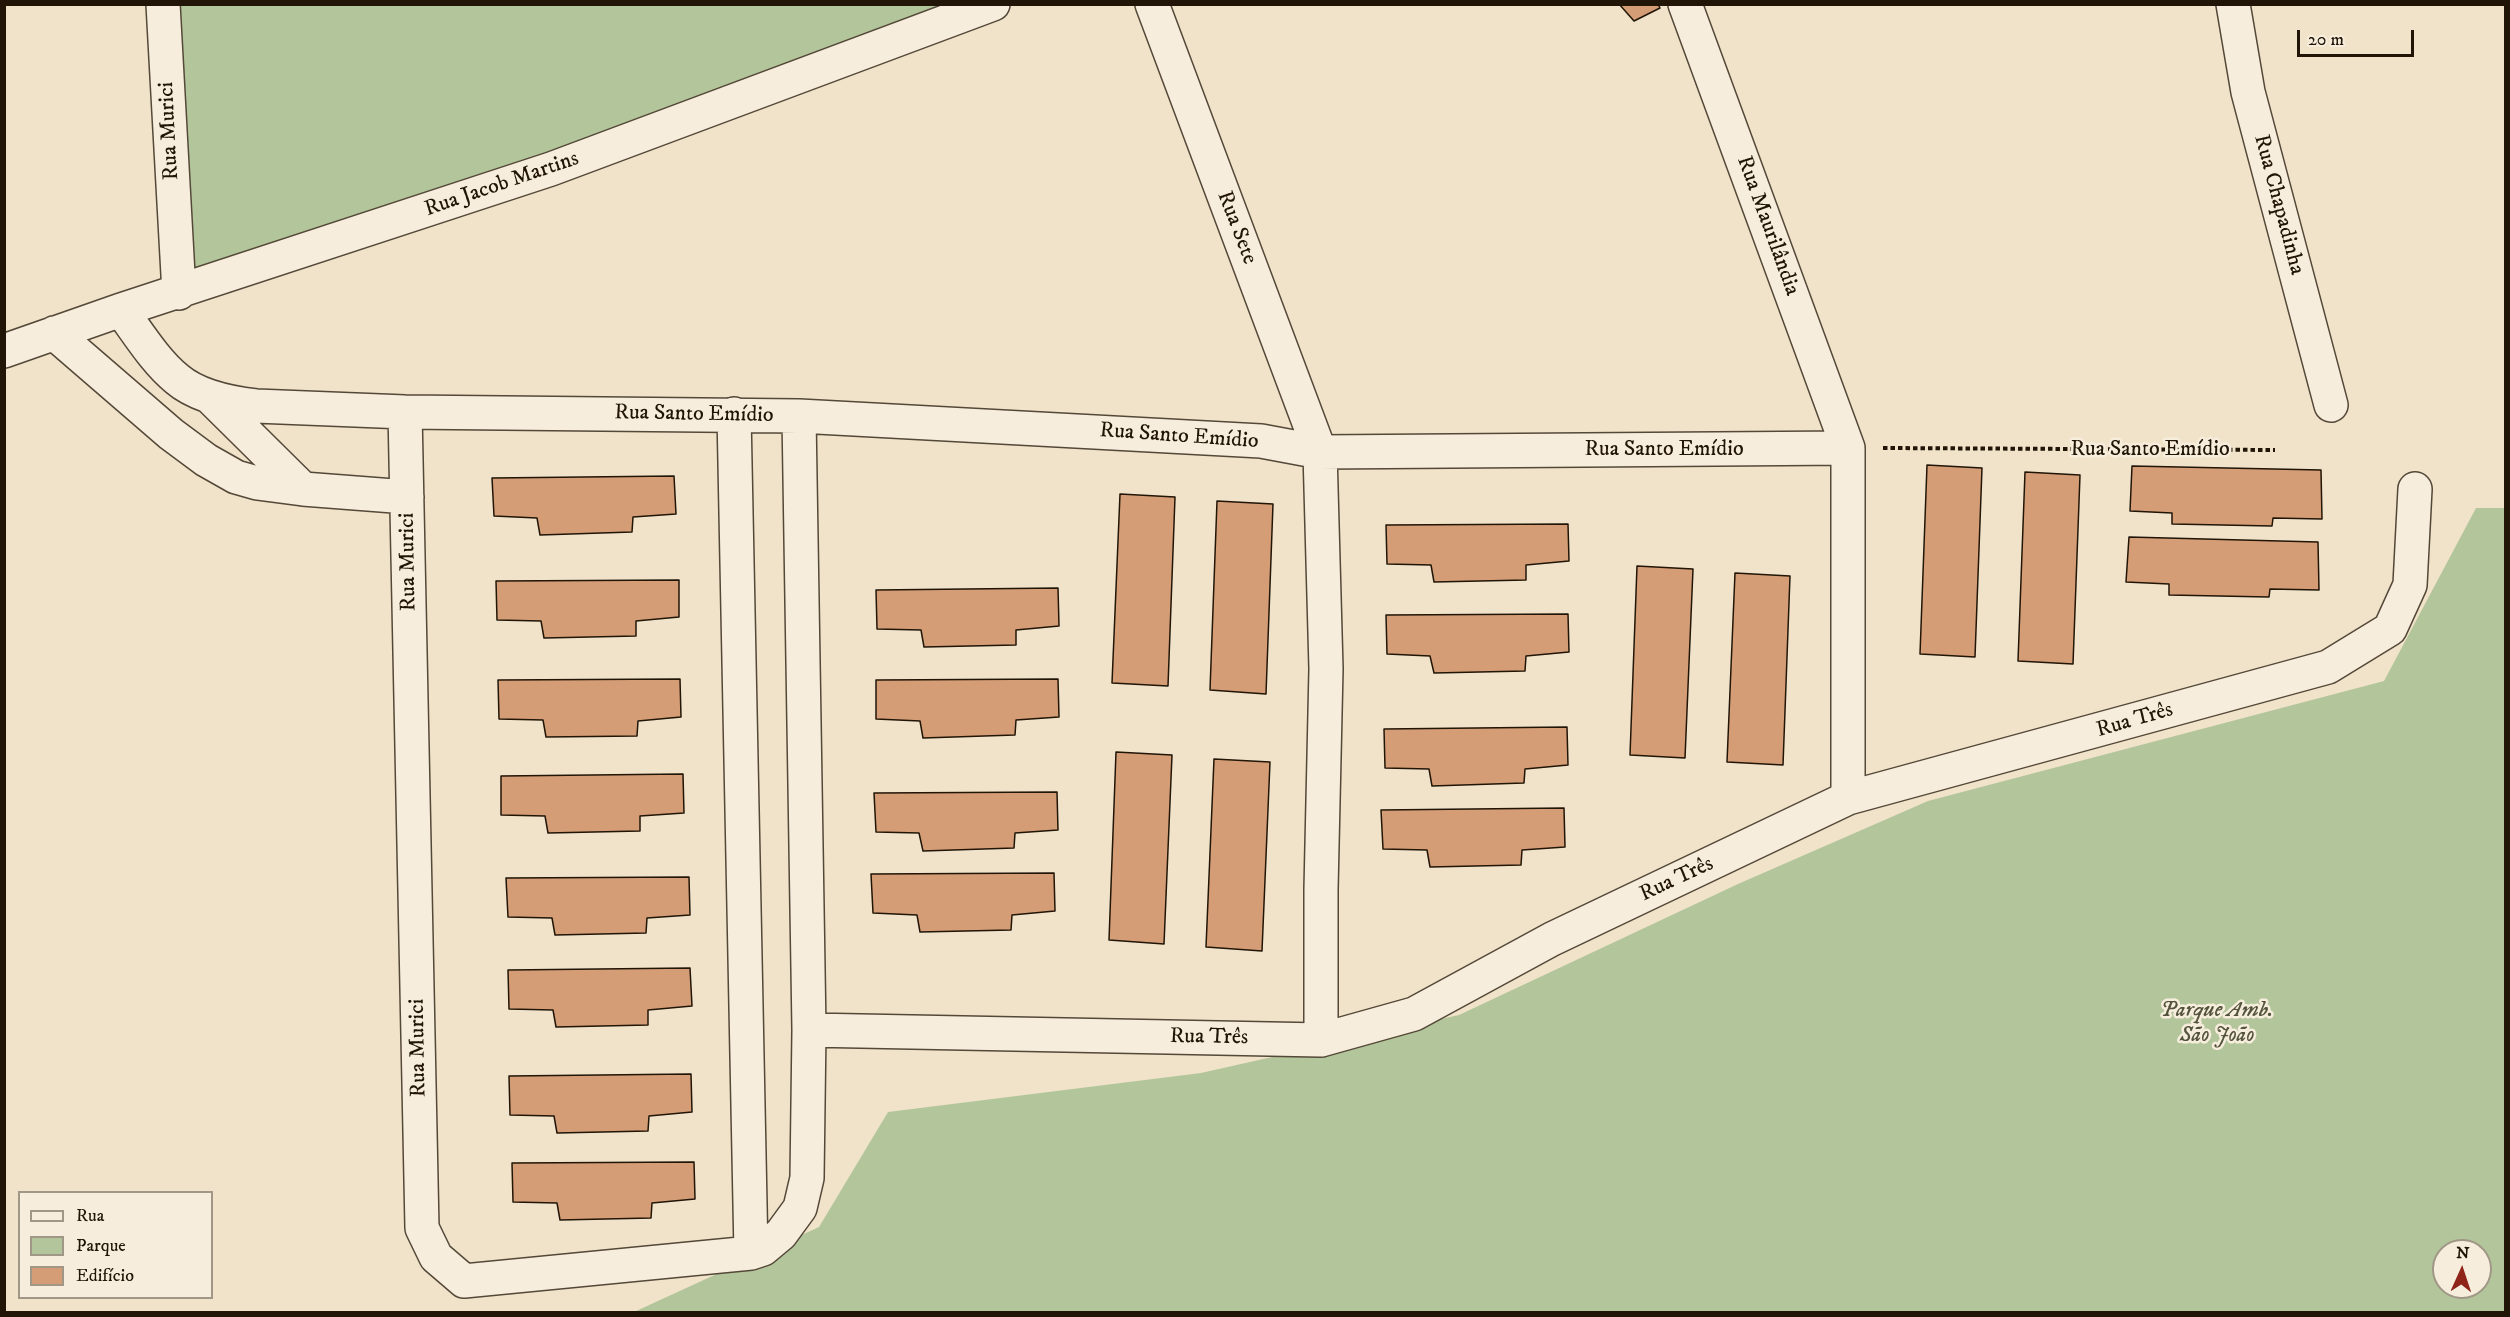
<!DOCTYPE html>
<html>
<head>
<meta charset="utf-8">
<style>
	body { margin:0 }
	#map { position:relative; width:2510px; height:1317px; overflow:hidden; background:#f1e3c9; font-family:"IM FELL DW Pica",serif }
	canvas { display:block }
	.frame { position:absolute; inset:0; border:6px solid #201507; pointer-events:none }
	.legend { position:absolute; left:18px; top:1191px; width:195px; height:108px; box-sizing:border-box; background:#f6eddc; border:2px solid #a09787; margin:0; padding:8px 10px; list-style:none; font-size:18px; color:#201507 }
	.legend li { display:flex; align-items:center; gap:12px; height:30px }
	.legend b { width:30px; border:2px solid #a09787 }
	.north { position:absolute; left:2432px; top:1239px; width:60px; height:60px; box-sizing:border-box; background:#f6eddc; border:2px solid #a09787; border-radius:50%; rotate:3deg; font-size:16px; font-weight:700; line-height:24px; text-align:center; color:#201507 }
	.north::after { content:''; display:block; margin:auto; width:21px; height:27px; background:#8f2418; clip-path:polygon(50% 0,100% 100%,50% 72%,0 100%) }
	.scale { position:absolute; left:2297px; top:30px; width:117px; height:27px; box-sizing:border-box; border:3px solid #201507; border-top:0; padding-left:8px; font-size:18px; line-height:21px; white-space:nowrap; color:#201507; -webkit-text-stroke:4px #f6eddc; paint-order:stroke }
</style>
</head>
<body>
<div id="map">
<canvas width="2510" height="1317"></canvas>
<div class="frame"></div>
<ul class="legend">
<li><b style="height:8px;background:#f6eddc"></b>Rua</li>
<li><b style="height:16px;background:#b3c59b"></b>Parque</li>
<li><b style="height:16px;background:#d49d75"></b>Edifício</li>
</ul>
<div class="north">N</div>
<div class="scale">20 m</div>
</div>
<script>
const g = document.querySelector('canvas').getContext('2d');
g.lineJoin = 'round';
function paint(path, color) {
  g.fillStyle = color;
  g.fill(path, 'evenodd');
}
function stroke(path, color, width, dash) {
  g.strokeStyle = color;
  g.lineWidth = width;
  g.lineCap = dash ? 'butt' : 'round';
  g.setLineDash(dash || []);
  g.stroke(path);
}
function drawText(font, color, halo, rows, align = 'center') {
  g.font = font + ' "IM FELL DW Pica",serif';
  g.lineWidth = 5;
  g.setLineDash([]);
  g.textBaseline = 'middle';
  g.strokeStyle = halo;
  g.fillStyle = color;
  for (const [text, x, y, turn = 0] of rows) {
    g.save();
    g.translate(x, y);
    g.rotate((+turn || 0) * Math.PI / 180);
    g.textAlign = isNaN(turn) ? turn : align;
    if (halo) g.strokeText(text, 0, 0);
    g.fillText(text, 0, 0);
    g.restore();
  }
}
paint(new Path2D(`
	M163,4L993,5L179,293Z
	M2476,508H2505V1312H634L819,1227L888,1112L1201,1073L1459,1015L1738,884L1928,801L2384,681ZM2444,1251H2480V1287H2444Z`), '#b3c59b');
const building = new Path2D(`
	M1619,4H1658L1660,8L1634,21Z
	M1927,465L1982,468L1975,657L1920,654Z
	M2132,466L2321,470L2322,519L2273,518L2272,526L2172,524V513L2130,511Z
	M2025,472L2080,475L2073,664L2018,661Z
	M674,476L676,514L633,517L632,532L540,535L537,518L494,516L492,478Z
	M1120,494L1175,497L1168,686L1112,683Z
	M1217,501L1273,504L1266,694L1210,690Z
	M1568,524L1569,561L1526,565V580L1434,582L1431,565L1387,564L1386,525Z
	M2129,537L2318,542L2319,590L2270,589L2269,597L2169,595V584L2126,582Z
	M1637,566L1693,569L1685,758L1630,755Z
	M1735,573L1790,576L1783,765L1727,762Z
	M679,580V617L636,621V636L544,638L541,621L497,620L496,581Z
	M1058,588L1059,626L1016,630V645L924,647L921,630L877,629L876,590Z
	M1568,614L1569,652L1526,656L1525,671L1434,673L1430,656L1387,654L1386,615Z
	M680,679L681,717L638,721L637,736L546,737L543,720L499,719L498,680Z
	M1058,679L1059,717L1016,720L1015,735L923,738L920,721L876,719V680Z
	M1567,727L1568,765L1525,769L1524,783L1432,786L1429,769L1385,768L1384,729Z
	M1116,752L1172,755L1164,944L1109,940Z
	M1214,759L1270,762L1262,951L1206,947Z
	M683,774L684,813L640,816V831L548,833L545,816L501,815V776Z
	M1057,792L1058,830L1015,833L1014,848L923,851L919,833L876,832L874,793Z
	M1564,808L1565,847L1522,850L1521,865L1430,867L1427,850L1383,849L1381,810Z
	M1054,873L1055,911L1012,915L1011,930L920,932L917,915L873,913L871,874Z
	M689,877L690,915L647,918L646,933L555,935L552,918L508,917L506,878Z
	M690,968L692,1006L648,1010V1025L556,1027L553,1010L509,1009L508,970Z
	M691,1074L692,1112L649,1116L648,1131L557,1133L554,1116L510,1115L509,1076Z
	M694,1162L695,1199L652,1203L651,1218L560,1220L557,1203L513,1202L512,1163Z`);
paint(building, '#d49d75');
stroke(building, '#201507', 1.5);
const minor = new Path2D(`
	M163,4L179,293
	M1152,4L1320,452L1326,669L1321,889V1040
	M1685,4L1848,448V798
	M2233,4L2248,92L2331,405
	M121,310C138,333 155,361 177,379C198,397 230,403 256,406L405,412L799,416L1261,441L1320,452L1848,448
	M54,333L171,434L206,460L236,477L257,483L303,489L407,497
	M4,351L121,310L551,169L993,4
	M210,397L303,489
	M405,412L422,1228L436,1257L464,1281L751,1253L763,1249L781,1234L800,1208L807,1178L809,1030L799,416
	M734,414L751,1253
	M809,1030L1321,1040L1414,1014L1552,939L1848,798L2328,667L2390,629L2410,585L2415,489`);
stroke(minor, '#544838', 36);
stroke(new Path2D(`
	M1883,448L2275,450`), '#201507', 4, [4.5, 3]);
stroke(minor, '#f6eddc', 33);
drawText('22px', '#201507', '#f6eddc', [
	["Rua Murici",170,131,-93],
	["Rua Jacob Martins",502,185,-19],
	["Rua Chapadinha",2278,205,75],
	["Rua Maurilândia",1767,226,70],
	["Rua Sete",1236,228,69],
	["Rua Santo Emídio",694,415,1],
	["Rua Santo Emídio",1179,437,4],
	["Rua Santo Emídio",1664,450],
	["Rua Santo Emídio",2150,450],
	["Rua Murici",409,562,-91],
	["Rua Três",2135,721,-16],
	["Rua Três",1677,880,-25],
	["Rua Três",1209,1038,1],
	["Rua Murici",419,1048,-91]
]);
drawText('italic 22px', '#53533b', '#f6eddc', [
	["Parque Amb.",2217,1011],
	["São João",2217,1036]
]);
</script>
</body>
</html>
